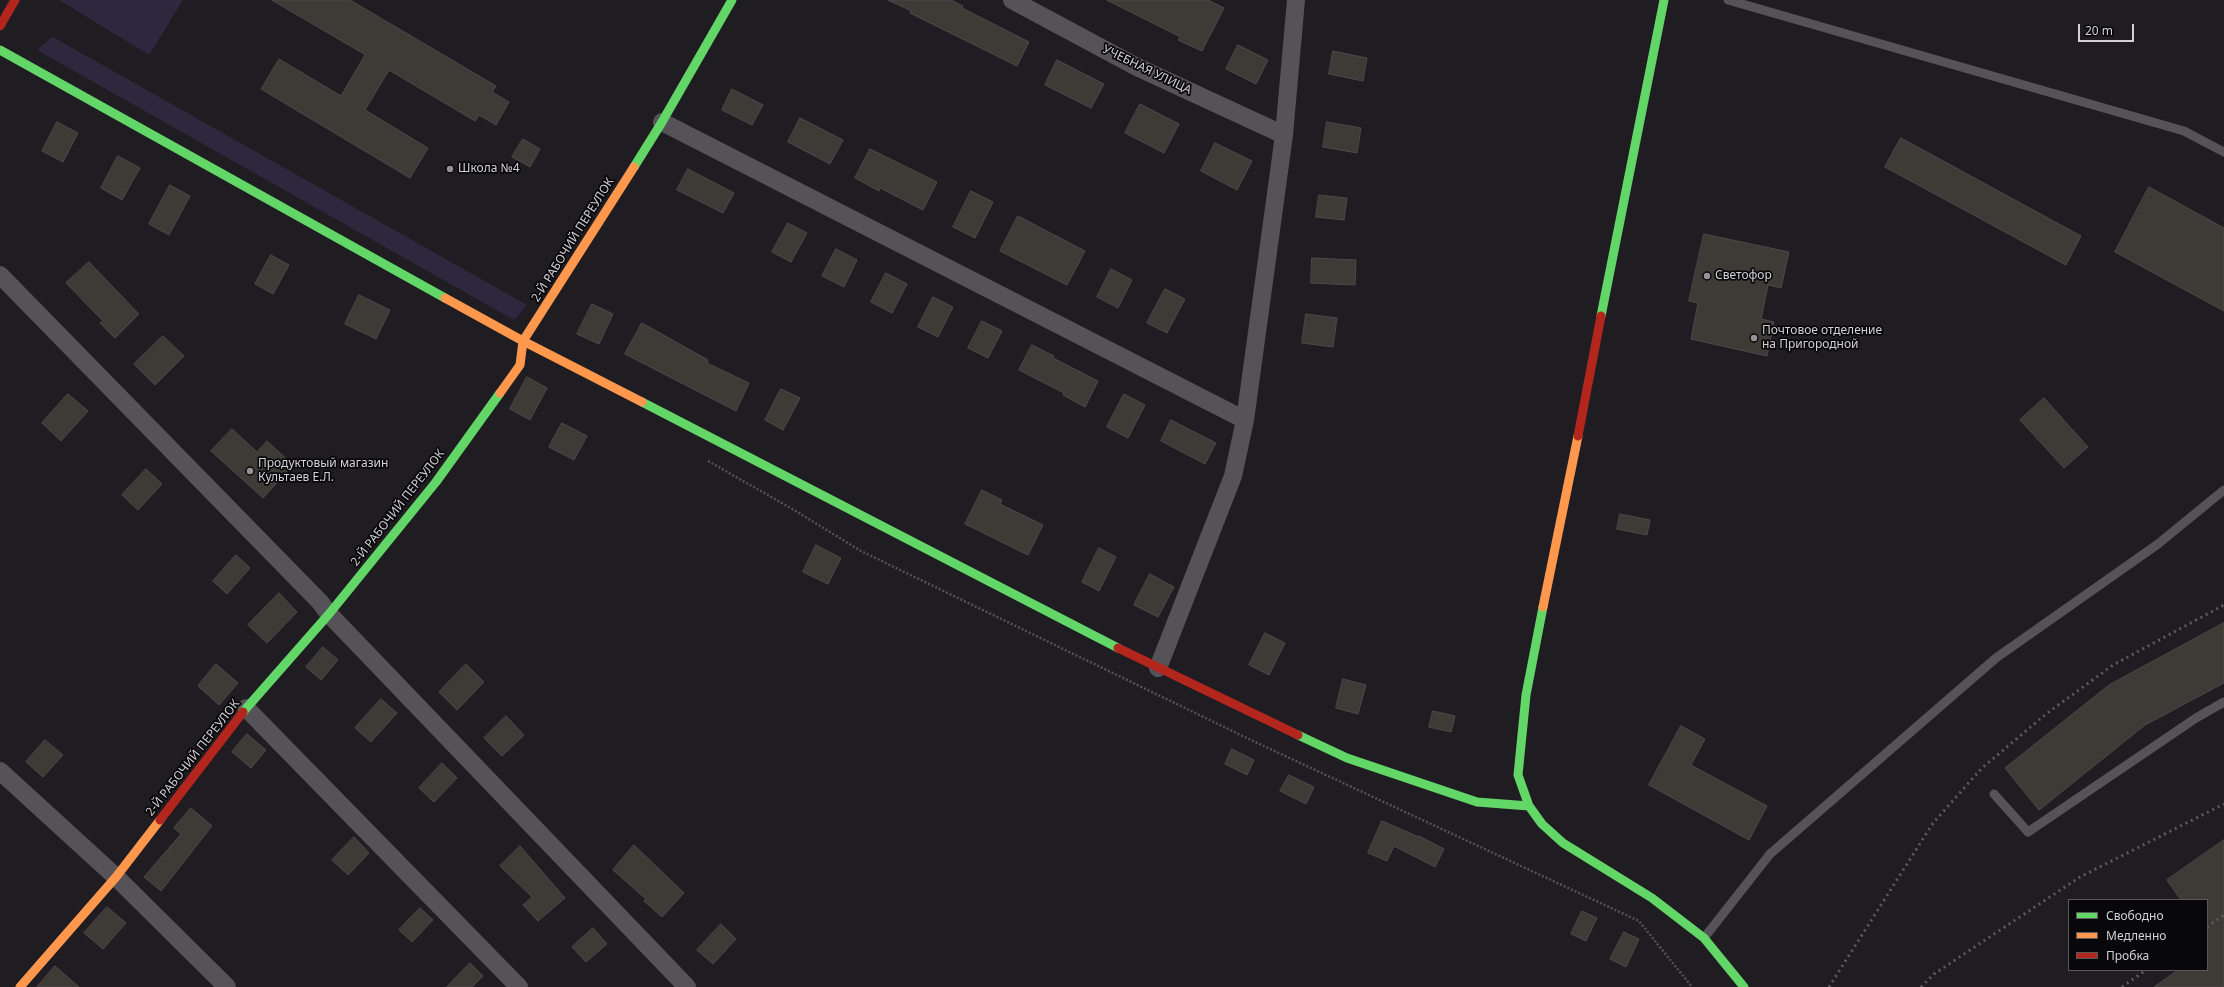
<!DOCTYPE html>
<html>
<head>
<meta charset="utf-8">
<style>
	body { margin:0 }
	#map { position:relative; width:2224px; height:987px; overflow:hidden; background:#1f1d21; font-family:"Noto Sans",sans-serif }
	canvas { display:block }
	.legend { position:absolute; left:2068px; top:899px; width:140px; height:72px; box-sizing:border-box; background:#080709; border:1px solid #59585b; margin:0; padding:5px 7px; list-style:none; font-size:12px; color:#d2d1d5 }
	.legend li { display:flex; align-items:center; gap:8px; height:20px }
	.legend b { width:20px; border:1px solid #59585b }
	.scale { position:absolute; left:2078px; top:24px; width:56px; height:18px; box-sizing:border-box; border:2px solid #d2d1d5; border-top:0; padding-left:5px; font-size:12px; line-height:14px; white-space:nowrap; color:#d2d1d5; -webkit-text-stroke:3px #080709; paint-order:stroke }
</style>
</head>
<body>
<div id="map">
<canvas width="2224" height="987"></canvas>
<ul class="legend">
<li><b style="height:5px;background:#63d668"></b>Свободно</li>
<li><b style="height:5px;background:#ff974d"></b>Медленно</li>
<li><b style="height:5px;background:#b3261e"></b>Пробка</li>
</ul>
<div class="scale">20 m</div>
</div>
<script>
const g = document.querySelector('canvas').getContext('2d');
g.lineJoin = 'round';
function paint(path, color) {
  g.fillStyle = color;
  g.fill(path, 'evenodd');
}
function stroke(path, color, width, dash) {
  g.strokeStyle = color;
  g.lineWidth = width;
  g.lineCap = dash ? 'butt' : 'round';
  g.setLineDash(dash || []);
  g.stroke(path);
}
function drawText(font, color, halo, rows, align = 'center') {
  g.font = font + ' "Noto Sans",sans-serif';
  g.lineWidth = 3.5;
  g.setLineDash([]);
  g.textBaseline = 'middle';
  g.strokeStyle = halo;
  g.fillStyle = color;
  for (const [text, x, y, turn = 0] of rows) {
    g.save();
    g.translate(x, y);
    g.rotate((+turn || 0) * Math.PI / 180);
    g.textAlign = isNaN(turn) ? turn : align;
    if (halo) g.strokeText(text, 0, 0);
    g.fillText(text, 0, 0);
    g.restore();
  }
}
paint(new Path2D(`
	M59,0H183L149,55Z
	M52,37L76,50L527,305L514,320L37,50Z`), '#2f273e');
const building = new Path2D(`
	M272,0H350L496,86L492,92L509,102L496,125L479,115L475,121L389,70L365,110L428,148L410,178L261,89L279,59L341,96L365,55Z
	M888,0H951L963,6L962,8L1029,42L1017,66L910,13L911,11Z
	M1107,0H1208L1224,8L1202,51L1178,40L1180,37Z
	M1238,45L1268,60L1256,84L1226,69Z
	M1333,51L1367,58L1363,81L1329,74Z
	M1057,60L1104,84L1091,108L1045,85Z
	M732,89L763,105L752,125L722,110Z
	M1140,104L1179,124L1164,153L1125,133Z
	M800,118L843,140L830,164L788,142Z
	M57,122L78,133L63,162L42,151Z
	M1327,122L1361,128L1357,153L1323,147Z
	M1901,138L2081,236L2066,265L1885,167Z
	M523,139L540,149L530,167L512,157Z
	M1215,143L1252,161L1237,190L1201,171Z
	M870,149L937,182L923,210L880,188L879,191L855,178Z
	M118,156L140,168L122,200L101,188Z
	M688,169L734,193L723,213L677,190Z
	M170,185L190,196L169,235L149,224Z
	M2149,187L2224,228V311L2115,252Z
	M971,191L993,202L975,238L953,227Z
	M1319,195L1347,198L1344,220L1316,217Z
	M1018,216L1085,251L1067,285L1000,251Z
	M788,223L807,233L791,262L772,252Z
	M1704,234L1789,252L1781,288L1768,285L1761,319L1774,322L1767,356L1691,339L1698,303L1689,301Z
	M836,249L857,260L844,287L822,276Z
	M271,255L289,265L273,294L255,284Z
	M1312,258L1356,260L1355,285L1311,283Z
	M89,262L139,314L115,338L100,323L103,321L66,283Z
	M1111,269L1132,280L1118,308L1097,297Z
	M886,273L907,284L892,313L871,302Z
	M1165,289L1185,299L1167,333L1147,323Z
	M359,295L390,310L376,339L345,324Z
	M933,297L953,307L938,337L918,327Z
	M592,304L613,314L599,344L577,334Z
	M1306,314L1337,318L1333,347L1302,343Z
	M982,321L1002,331L988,358L968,348Z
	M642,323L708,360L707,363L749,383L736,411L625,354Z
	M163,336L184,356L155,385L134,364Z
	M1032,345L1054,356L1053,358L1098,381L1085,407L1063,395L1064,393L1019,370Z
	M527,377L547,388L530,420L510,409Z
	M781,389L800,398L783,430L765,420Z
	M68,394L88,411L61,441L42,423Z
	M1124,394L1145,405L1128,438L1107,427Z
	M2044,398L2088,447L2064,468L2020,420Z
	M1171,420L1216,443L1205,464L1161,441Z
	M562,423L587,436L574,460L549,447Z
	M232,429L257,452L267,441L293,465L263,498L211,451Z
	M146,469L162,484L138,510L122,495Z
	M982,490L1002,500L1000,504L1043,525L1028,555L965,524Z
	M1620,514L1650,520L1647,535L1617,529Z
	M816,545L841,558L828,584L803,572Z
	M1099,548L1116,557L1099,591L1082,582Z
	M236,555L250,568L227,594L213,581Z
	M1150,574L1174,587L1158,617L1134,605Z
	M279,593L297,612L267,643L248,625Z
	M2224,623V683L2145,725L2039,810L2005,768L2109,685Z
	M1265,633L1285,643L1269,675L1249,665Z
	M323,647L338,660L321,680L306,667Z
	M216,664L238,683L219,705L198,686Z
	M466,664L484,682L457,710L439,692Z
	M1343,679L1366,685L1358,714L1336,708Z
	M381,699L397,713L371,742L355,728Z
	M1433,711L1455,716L1451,732L1429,727Z
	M506,716L524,735L502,756L484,738Z
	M1681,726L1705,739L1691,765L1767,806L1749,840L1649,785Z
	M247,734L266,750L251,768L232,752Z
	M45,740L63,755L43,777L26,762Z
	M1232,749L1254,760L1247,775L1225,764Z
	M442,763L457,778L434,802L419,788Z
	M1289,775L1314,787L1306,804L1280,791Z
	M191,808L212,826L161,891L144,877L181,834L174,828Z
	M1382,821L1419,837V836L1444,849L1435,867L1394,846L1387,861L1368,853Z
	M354,837L369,853L348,875L332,860Z
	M2224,840V987H2154L2178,970H2207V900H2181L2167,880Z
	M634,845L684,893L662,917L644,901L646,899L613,870Z
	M520,846L565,898L538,921L523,905L532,897L500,866Z
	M107,907L126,923L103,949L84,933Z
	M420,908L433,920L412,942L399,930Z
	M1582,911L1597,918L1586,941L1571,934Z
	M721,924L736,939L713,964L697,950Z
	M593,928L607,944L586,962L572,947Z
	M1624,932L1639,939L1626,967L1610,959Z
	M470,963L483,976L472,987H447Z
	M55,966L79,987H37Z`);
paint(building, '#3e3b37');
stroke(building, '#4b4a4b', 1);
stroke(new Path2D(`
	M708,461L794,510L861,551L1253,741L1639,921L1692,987`), '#535255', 2.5, [2, 2]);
stroke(new Path2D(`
	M1728,0L2184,131L2224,152
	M1994,794L2028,832L2196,718L2224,702
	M1704,938L1770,854L1996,658L2158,544L2224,490`), '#555357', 9);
stroke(new Path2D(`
	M1012,0L1137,67L1284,135
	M662,122L1245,420
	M0,275L320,602L329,614L687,987
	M1158,668L1233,476L1245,420L1284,135L1296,0
	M246,708L519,987
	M0,771L116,877L227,987`), '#555357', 18);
stroke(new Path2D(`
	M0,50L445,298
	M634,167L662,122L732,0
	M1601,316L1664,0
	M642,402L1118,648
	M1543,607L1526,695L1518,775L1529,806L1542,824L1563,843L1652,898L1704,938L1744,987
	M243,712L329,614L436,482L500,393
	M1298,735L1347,758L1477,802L1529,806`), '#63d668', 9);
stroke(new Path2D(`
	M445,298L523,341L642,402
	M500,393L520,365L523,341L634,167
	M1543,607L1578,436
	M20,987L116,877L160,820`), '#ff974d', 9);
stroke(new Path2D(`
	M0,26L15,0
	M1578,436L1601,316
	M1118,648L1298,735
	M160,820L243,712`), '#b3261e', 9);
stroke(new Path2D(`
	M2207,927L2224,915
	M1829,987L1933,823L1982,768L2046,714L2113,665L2224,605
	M1921,987L1934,974L2080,877L2224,804
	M2122,987L2146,970`), '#5c5b5e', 3, [2, 4]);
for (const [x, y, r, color] of [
	[450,169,4,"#939296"],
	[1707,276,4,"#939296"],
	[1754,338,4,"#939296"],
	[250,471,4,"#939296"]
]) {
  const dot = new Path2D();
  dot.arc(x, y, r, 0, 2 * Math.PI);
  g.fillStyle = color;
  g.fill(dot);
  stroke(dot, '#080709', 1.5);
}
drawText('12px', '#d2d1d5', '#080709', [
	["УЧЕБНАЯ УЛИЦА",1147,70,26],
	["2-Й РАБОЧИЙ ПЕРЕУЛОК",573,240,-58],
	["2-Й РАБОЧИЙ ПЕРЕУЛОК",398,508,-52],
	["2-Й РАБОЧИЙ ПЕРЕУЛОК",193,758,-52]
]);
drawText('12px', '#d2d1d5', '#080709', [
	["Школа №4",458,169],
	["Светофор",1715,276],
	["Почтовое отделение",1762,331],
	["на Пригородной",1762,345],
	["Продуктовый магазин",258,464],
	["Культаев Е.Л.",258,478]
], 'left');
</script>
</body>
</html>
